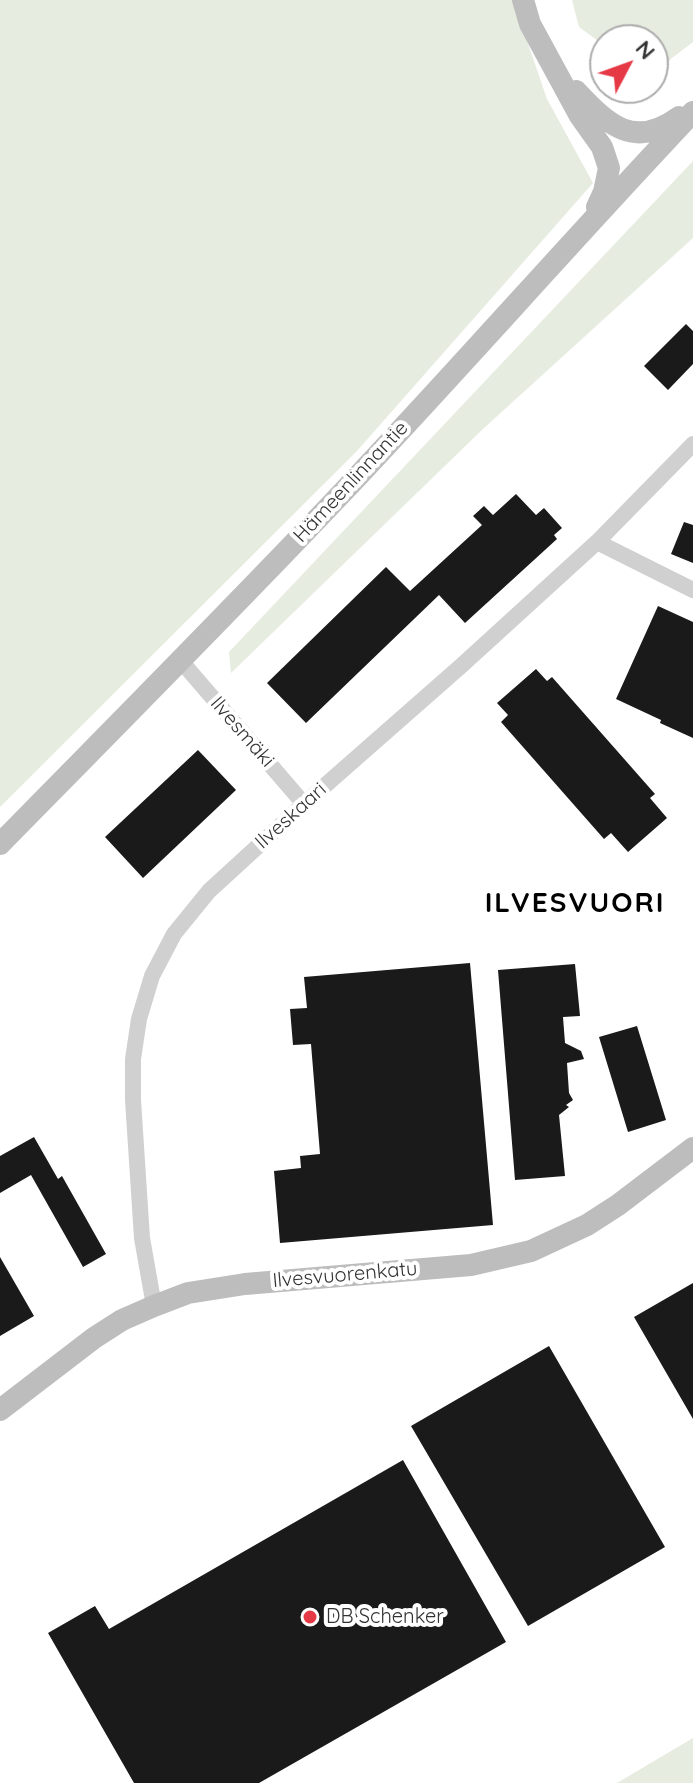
<!DOCTYPE html>
<html>
<head>
<meta charset="utf-8">
<style>
	body { margin:0 }
	#map { position:relative; width:693px; height:1783px; overflow:hidden; background:#fff; font-family:Quicksand,sans-serif }
	canvas { display:block }
	.north { position:absolute; left:589px; top:24px; width:80px; height:80px; box-sizing:border-box; background:#fff; border:2px solid #adadad; border-radius:50%; rotate:49deg; font-size:22px; font-weight:700; line-height:32px; text-align:center; color:#333 }
	.north::after { content:''; display:block; margin:auto; width:28px; height:36px; background:#e63946; clip-path:polygon(50% 0,100% 100%,50% 72%,0 100%) }
</style>
</head>
<body>
<div id="map">
<canvas width="693" height="1783"></canvas>
<div class="north">N</div>
</div>
<script>
const g = document.querySelector('canvas').getContext('2d');
g.lineJoin = 'round';
function paint(path, color) {
  g.fillStyle = color;
  g.fill(path, 'evenodd');
}
function stroke(path, color, width, dash) {
  g.strokeStyle = color;
  g.lineWidth = width;
  g.lineCap = dash ? 'butt' : 'round';
  g.setLineDash(dash || []);
  g.stroke(path);
}
function drawText(font, color, halo, rows, align = 'center') {
  g.font = font + ' Quicksand,sans-serif';
  g.lineWidth = 8;
  g.setLineDash([]);
  g.textBaseline = 'middle';
  g.strokeStyle = halo;
  g.fillStyle = color;
  for (const [text, x, y, turn = 0] of rows) {
    g.save();
    g.translate(x, y);
    g.rotate((+turn || 0) * Math.PI / 180);
    g.textAlign = isNaN(turn) ? turn : align;
    if (halo) g.strokeText(text, 0, 0);
    g.fillText(text, 0, 0);
    g.restore();
  }
}
paint(new Path2D(`
	M0,0H513L547,99L593,183L357,451L0,807Z
	M572,0H693V42L668,61H653V40H605V46L579,27Z
	M693,161V238L483,429L231,673L229,652Z
	M693,1738V1783H617Z`), '#e6ecdf');
paint(new Path2D(`
	M686,324L693,331V364L668,390L644,366Z
	M516,494L536,515L544,508L562,528L554,535L557,539L465,623L439,595L306,723L267,683L386,567L410,591L482,525L473,516L484,506L493,515Z
	M684,522L693,525V563L671,554Z
	M658,606L693,622V738L660,723L661,720L616,699Z
	M536,669L547,681L552,677L655,794L650,798L667,818L628,852L611,833L604,839L501,722L508,715L497,703Z
	M198,750L236,790L143,878L105,837Z
	M470,963L493,1225L280,1243L274,1171L301,1168L300,1156L320,1154L311,1044L293,1045L290,1009L307,1008L304,977Z
	M575,964L580,1016L563,1017L565,1043L581,1051L584,1059L567,1063L569,1093L573,1100L566,1105L569,1107L559,1115L565,1176L515,1180L498,970Z
	M637,1026L666,1120L628,1132L599,1037Z
	M34,1137L58,1179L62,1176L106,1254L83,1267L31,1175L0,1193V1156Z
	M0,1257L34,1316L0,1336Z
	M693,1283V1419L634,1317Z
	M549,1346L665,1547L528,1626L411,1426Z
	M403,1460L506,1642L259,1783H134L48,1633L95,1606L109,1629Z`), '#1a1a1a');
stroke(new Path2D(`
	M597,542L693,590
	M181,661L304,804
	M154,1306L142,1238L133,1100V1059L139,1019L152,976L174,934L209,891L304,804L461,666L597,542L693,444`), '#d0d0d0', 16);
stroke(new Path2D(`
	M523,0L530,24L580,116L602,147L609,168L604,192L597,207
	M576,91C608,125 634,150 679,117
	M0,844C115,727 230,611 343,492C461,367 575,237 693,112
	M0,1410L94,1338L122,1320L154,1306L188,1293L245,1284L471,1265L531,1251L587,1225L618,1205L693,1148`), '#bdbdbd', 22);
for (const [x, y, r, color] of [
	[310,1617,8,"#e63946"]
]) {
  const dot = new Path2D();
  dot.arc(x, y, r, 0, 2 * Math.PI);
  g.fillStyle = color;
  g.fill(dot);
  stroke(dot, '#fff', 3);
}
drawText('20px', '#333', '#fff', [
	["Hämeenlinnantie",351,482,-47],
	["Ilvesmäki",242,732,49],
	["Ilveskaari",291,816,-42],
	["Ilvesvuorenkatu",345,1275,-5]
]);
drawText('20px', '#333', '#fff', [
	["DB Schenker",326,1617]
], 'left');
g.letterSpacing = '2px';
drawText('bold 28px', '#000', '#fff', [
	["ILVESVUORI",575,904]
]);
g.letterSpacing = '0px';
</script>
</body>
</html>
